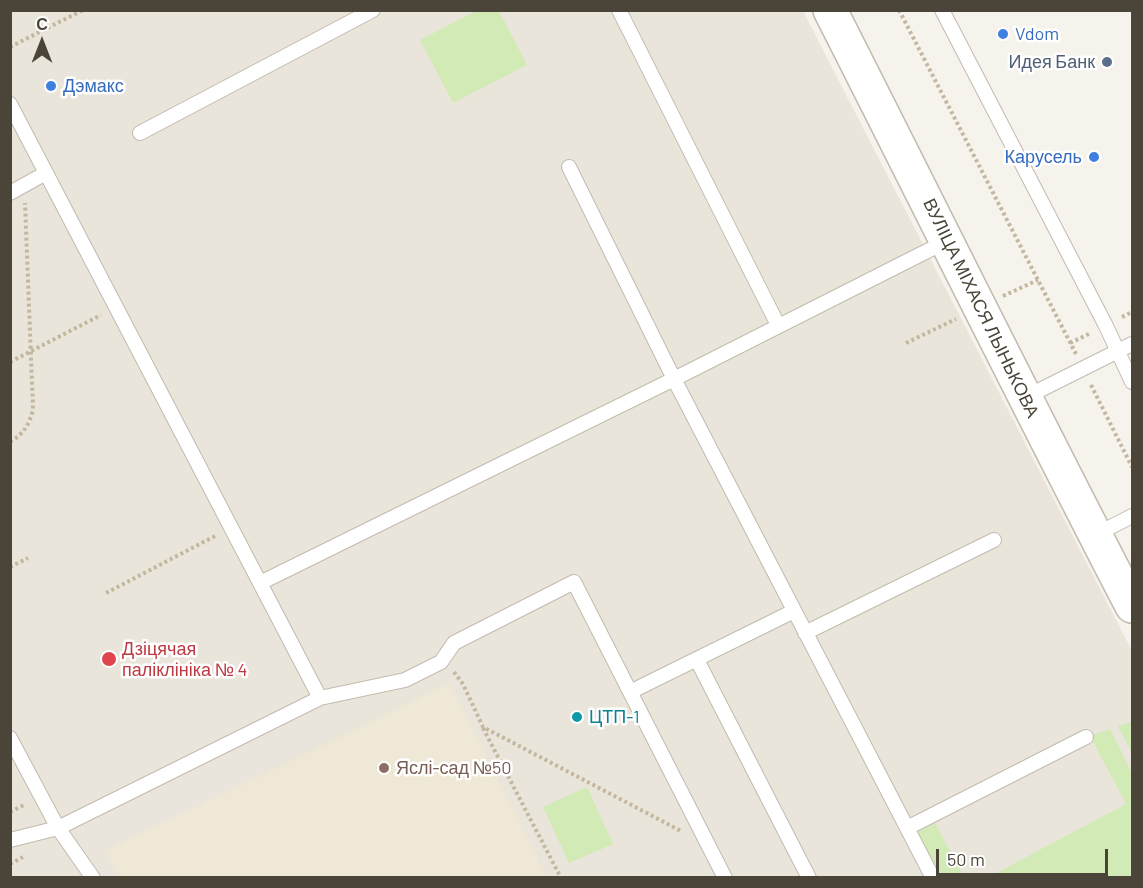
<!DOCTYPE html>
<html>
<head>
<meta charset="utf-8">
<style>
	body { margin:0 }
	#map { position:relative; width:1143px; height:888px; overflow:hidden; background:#f6f3ec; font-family:Barlow,sans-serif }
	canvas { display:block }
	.frame { position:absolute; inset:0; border:12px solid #4b4439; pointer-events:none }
	.north { position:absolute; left:12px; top:12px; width:60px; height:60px; -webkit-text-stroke:4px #fff; paint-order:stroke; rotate:0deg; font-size:16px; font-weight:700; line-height:24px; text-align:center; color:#4b4439 }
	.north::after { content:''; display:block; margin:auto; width:21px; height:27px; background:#4b4439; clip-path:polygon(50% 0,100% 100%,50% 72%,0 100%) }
	.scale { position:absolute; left:936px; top:849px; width:172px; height:27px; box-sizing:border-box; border:3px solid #4b4439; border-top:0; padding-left:8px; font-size:18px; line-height:21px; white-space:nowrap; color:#4b4439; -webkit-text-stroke:4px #fff; paint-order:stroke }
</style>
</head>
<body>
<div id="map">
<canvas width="1143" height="888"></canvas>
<div class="frame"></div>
<div class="north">С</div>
<div class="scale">50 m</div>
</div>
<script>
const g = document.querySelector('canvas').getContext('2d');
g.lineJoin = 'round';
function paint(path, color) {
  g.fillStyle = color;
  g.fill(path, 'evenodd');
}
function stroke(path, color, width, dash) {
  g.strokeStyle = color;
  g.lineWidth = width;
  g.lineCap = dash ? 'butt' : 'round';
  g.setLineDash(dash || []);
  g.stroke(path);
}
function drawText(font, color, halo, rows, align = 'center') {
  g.font = font + ' Barlow,sans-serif';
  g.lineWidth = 5;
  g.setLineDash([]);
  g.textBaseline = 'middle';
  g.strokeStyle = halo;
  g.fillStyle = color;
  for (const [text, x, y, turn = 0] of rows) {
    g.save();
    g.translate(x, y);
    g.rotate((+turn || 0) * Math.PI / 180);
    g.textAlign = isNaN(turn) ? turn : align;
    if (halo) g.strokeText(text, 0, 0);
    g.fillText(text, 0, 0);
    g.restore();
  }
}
paint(new Path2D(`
	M10,11H803L1132,651V877H11Z`), '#eae5da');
paint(new Path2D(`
	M449,684L547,877H120L106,851Z`), '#efe8d6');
paint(new Path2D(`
	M476,11H499L527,65L453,103L420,40Z
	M1132,722V753L1118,726Z
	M1110,729L1132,774V877L987,878L1126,804L1090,736Z
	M587,787L613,844L569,863L543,807Z
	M935,823L964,877H942L917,832Z`), '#d2eab5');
const service = new Path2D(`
	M619,10L778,325
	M942,10L1106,326L1132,382
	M10,104L320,698
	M140,133L373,10
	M10,193L46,173
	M1024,398L1132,344
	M1095,535L1132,516
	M260,583L674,379L569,167
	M805,633L994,540
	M697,660L809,878
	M630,692L794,611
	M10,738L58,828L320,698L405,680L441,662L454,643L574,582L725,878
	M907,828L1086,737
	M10,840L58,828L93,878
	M933,878L674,379L947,241`);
const tertiary = new Path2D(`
	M830,10C931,209 1029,408 1132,606`);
stroke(service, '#c2bbae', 16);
stroke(tertiary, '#c2bbae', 36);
stroke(new Path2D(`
	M899,10L1076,354
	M10,47L83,10
	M1003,296L1038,280
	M1122,317L1132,312
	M906,343L956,319
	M1070,343L1091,333
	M10,362L101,315
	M1091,385L1132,467
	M10,442C24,434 30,423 33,409L25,203
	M10,567L28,558
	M106,593L217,535
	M454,672L463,684L483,727L681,831
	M483,728L561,878
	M10,812L26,804
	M10,864L23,857`), '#c4b79f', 4, [3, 3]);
stroke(service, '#fff', 14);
stroke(tertiary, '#fff', 33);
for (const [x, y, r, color] of [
	[1003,34,6,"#3f7fe0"],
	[1107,62,6,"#5c6f8a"],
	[51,86,6,"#3f7fe0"],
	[1094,157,6,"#3f7fe0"],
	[109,659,8,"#e0444e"],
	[577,717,6,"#0f9aa8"],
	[384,768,6,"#8d6e63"]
]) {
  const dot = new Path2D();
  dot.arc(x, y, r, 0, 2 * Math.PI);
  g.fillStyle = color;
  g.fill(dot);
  stroke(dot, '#fff', 2);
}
drawText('18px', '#366cbe', '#fff', [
	["Vdom",1015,34],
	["Дэмакс",63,86],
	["Карусель",1082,157,"right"]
], 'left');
drawText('18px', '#4e5e75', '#fff', [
	["Идея Банк",1095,62]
], 'right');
drawText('18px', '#4b4439', '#fff', [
	["ВУЛІЦА МІХАСЯ ЛЫНЬКОВА",981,308,64]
]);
drawText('18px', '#be3a42', '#fff', [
	["Дзіцячая",122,649],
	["паліклініка № 4",122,670]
], 'left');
drawText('18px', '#0d838f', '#fff', [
	["ЦТП-1",589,717]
], 'left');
drawText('18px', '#785e54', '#fff', [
	["Яслі-сад №50",396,768]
], 'left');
</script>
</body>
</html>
